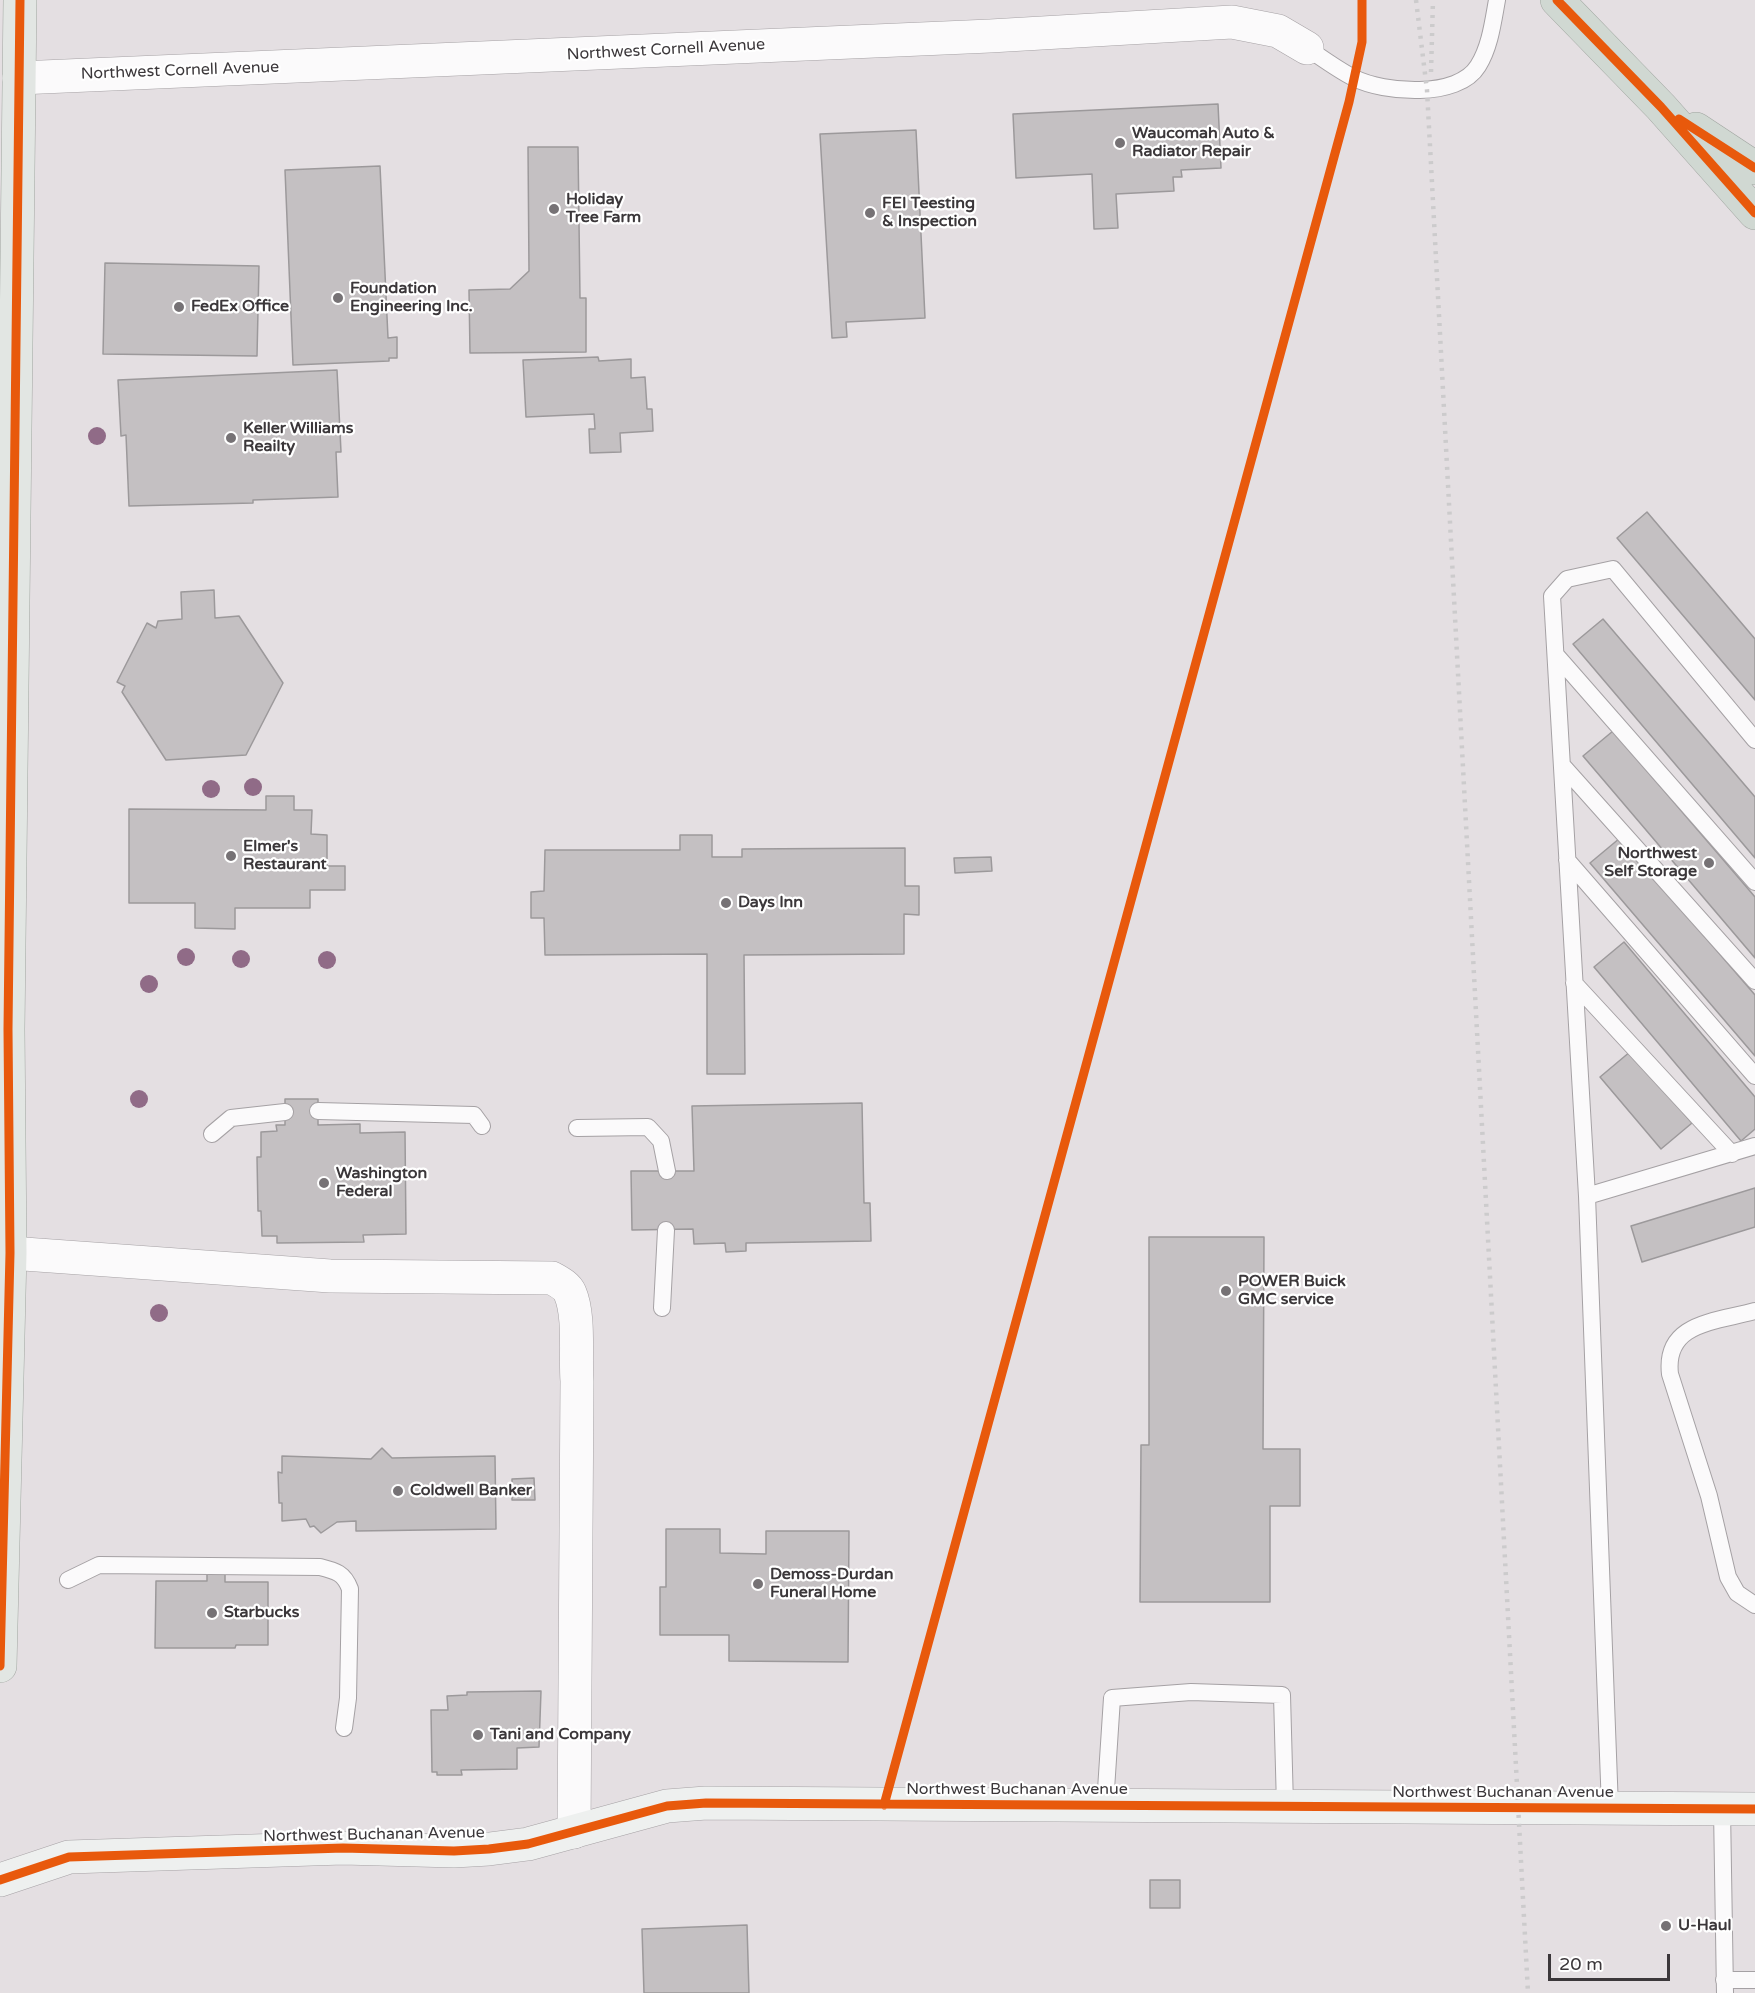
<!DOCTYPE html>
<html>
<head>
<meta charset="utf-8">
<style>
	body { margin:0 }
	#map { position:relative; width:1755px; height:1993px; overflow:hidden; background:#e4dfe2; font-family:"Varela Round",sans-serif }
	canvas { display:block }
	.scale { position:absolute; left:1548px; top:1954px; width:122px; height:27px; box-sizing:border-box; border:3px solid #3b373a; border-top:0; padding-left:8px; font-size:18px; line-height:21px; white-space:nowrap; color:#3b373a; -webkit-text-stroke:4px #fff; paint-order:stroke }
</style>
</head>
<body>
<div id="map">
<canvas width="1755" height="1993"></canvas>
<div class="scale">20 m</div>
</div>
<script>
const g = document.querySelector('canvas').getContext('2d');
g.lineJoin = 'round';
function paint(path, color) {
  g.fillStyle = color;
  g.fill(path, 'evenodd');
}
function stroke(path, color, width, dash) {
  g.strokeStyle = color;
  g.lineWidth = width;
  g.lineCap = dash ? 'butt' : 'round';
  g.setLineDash(dash || []);
  g.stroke(path);
}
function drawText(font, color, halo, rows, align = 'center') {
  g.font = font + ' "Varela Round",sans-serif';
  g.lineWidth = 4.5;
  g.setLineDash([]);
  g.textBaseline = 'middle';
  g.strokeStyle = halo;
  g.fillStyle = color;
  for (const [text, x, y, turn = 0] of rows) {
    g.save();
    g.translate(x, y);
    g.rotate((+turn || 0) * Math.PI / 180);
    g.textAlign = isNaN(turn) ? turn : align;
    if (halo) g.strokeText(text, 0, 0);
    g.fillText(text, 0, 0);
    g.restore();
  }
}
const building = new Path2D(`
	M1218,104L1221,168L1181,170L1182,177H1173L1174,191L1116,194L1118,228L1094,229L1092,174L1016,178L1013,114Z
	M916,130L925,318L846,322L847,337L832,338L820,134Z
	M528,147H578L580,298H586V352L470,353L469,290L510,289L529,271Z
	M380,166L388,338L397,337V358H389V361L293,365L285,170Z
	M105,263L259,266L257,356L103,354Z
	M598,357L599,361L631,359V378L645,377L647,409H652L653,431L620,433L621,452L590,453L589,429H595L594,414L526,417L523,360Z
	M337,370L341,452H336L338,497L253,500V503L129,506L126,435L121,436L118,380Z
	M1647,512L1755,639V700L1617,538Z
	M214,590L215,618L239,616L283,683L246,755L166,760L122,692L125,686L117,682L147,623L156,628L158,621L182,619L181,592Z
	M1603,619L1755,797V858L1573,644Z
	M1613,731L1755,897V958L1583,756Z
	M266,796H294V810H312L311,834L327,835V866H345V890H310V908H235V929L195,928V903H129V809L266,810Z
	M680,835H712V857H742V849L905,848V886H919V915L904,914V954L744,955L745,1074H707V954L545,955L544,918H531V892L544,891L545,850H680Z
	M1620,838L1755,995V1056L1590,863Z
	M991,857L992,871L955,873L954,858Z
	M1624,942L1755,1097V1129L1741,1141L1594,967Z
	M1631,1051L1692,1123L1661,1149L1600,1077Z
	M285,1099H318V1125L360,1124V1133L405,1132L406,1234L363,1235L364,1242L277,1243V1236H262L261,1211H258L257,1157H261V1132L277,1131L276,1125H285Z
	M862,1103L864,1203H870L871,1241L746,1243V1251L726,1252L725,1243L694,1244L693,1229L632,1230L631,1171H694L692,1106Z
	M1755,1188V1227L1642,1262L1631,1226Z
	M1149,1237H1264L1263,1449H1300V1506H1270V1602H1140L1141,1445H1149Z
	M382,1448L392,1458L495,1456L496,1529L356,1531V1521L337,1522L321,1533L314,1526L310,1527L306,1519L282,1521V1503H279L278,1472L282,1473V1456L371,1459Z
	M534,1478L535,1500H512V1479Z
	M666,1529H720V1553L766,1554V1531H849L848,1662L729,1661V1635H660V1587H666Z
	M225,1571V1582H268V1645H236L235,1648H155L156,1581H207V1572Z
	M541,1691L539,1747L517,1748V1769L461,1770L462,1775H437V1772H432L431,1710H448L447,1696L467,1695V1692Z
	M1150,1880H1180V1908H1150Z
	M747,1925L749,1993H644L642,1929Z`);
paint(building, '#c4c0c2');
stroke(building, '#9c999b', 1.5);
const lane = new Path2D(`
	M1307,48C1322,58 1338,70 1354,78C1384,93 1458,99 1478,66C1490,47 1493,22 1497,0
	M1556,655L1755,882
	M1562,765L1755,981
	M1567,860L1755,1076
	M1574,983L1732,1154
	M318,1111L474,1115L482,1126
	M577,1128L648,1127L661,1141L667,1171
	M212,1134L231,1118L285,1112
	M1587,1196L1755,1146
	M662,1308L666,1230
	M1755,1311C1716,1322 1664,1322 1670,1374L1709,1496L1728,1577L1737,1593L1755,1605
	M68,1580L99,1565L320,1567C336,1571 344,1573 350,1589L348,1698L344,1728
	M1105,1805L1112,1698L1191,1692L1282,1695L1285,1806
	M1610,1808L1587,1196L1552,596L1567,579L1613,569L1755,740
	M1722,1809L1725,1993
	M1724,1980H1755`);
const street = new Path2D(`
	M19,78L990,36L1232,22L1278,31L1307,48
	M10,1253L330,1276L552,1278C559,1282 567,1286 570,1293C580,1316 575,1356 577,1381L574,1832`);
const secondary = new Path2D(`
	M0,1880L69,1857L343,1848L454,1851L489,1849L528,1844L667,1806L706,1803L1755,1809`);
const primary = new Path2D(`
	M0,1666L10,1253L8,1029L20,0`);
const highway = new Path2D(`
	M1557,0L1661,107L1755,213
	M1696,129L1755,168`);
stroke(lane, '#a5a1a4', 18);
stroke(street, '#a5a1a4', 34);
stroke(secondary, '#a5a1a4', 34);
stroke(primary, '#a1a6a1', 34);
stroke(highway, '#a1a6a1', 34);
stroke(lane, '#fbfafb', 16);
stroke(street, '#fbfafb', 33);
stroke(secondary, '#eef0ef', 33);
stroke(primary, '#e2e6e3', 33);
stroke(highway, '#d0d8d2', 33);
stroke(new Path2D(`
	M1416,0L1427,90L1432,183L1528,1993
	M1431,72L1433,0`), '#cccbcc', 4.5, [3, 6]);
stroke(new Path2D(`
	M1557,0L1661,107L1755,213
	M1679,119L1755,168
	M0,1666L10,1253L8,1029L20,0
	M884,1805L1349,102L1362,42V0
	M0,1880L69,1857L343,1848L454,1851L489,1849L528,1844L667,1806L706,1803L1755,1809`), '#e8590c', 9);
g.fillStyle = '#906b87';
for (const [x, y] of [
	[97,436],
	[253,787],
	[211,789],
	[186,957],
	[241,959],
	[327,960],
	[149,984],
	[139,1099],
	[159,1313]
]) {
  g.beginPath();
  g.arc(x, y, 9, 0, 2 * Math.PI);
  g.fill();
}
for (const [x, y, r, color] of [
	[1120,143,6,"#767275"],
	[554,209,6,"#767275"],
	[870,213,6,"#767275"],
	[338,298,6,"#767275"],
	[179,307,6,"#767275"],
	[231,438,6,"#767275"],
	[231,856,6,"#767275"],
	[1709,863,6,"#767275"],
	[726,903,6,"#767275"],
	[324,1183,6,"#767275"],
	[1226,1291,6,"#767275"],
	[398,1491,6,"#767275"],
	[758,1584,6,"#767275"],
	[212,1613,6,"#767275"],
	[478,1735,6,"#767275"],
	[1666,1926,6,"#767275"]
]) {
  const dot = new Path2D();
  dot.arc(x, y, r, 0, 2 * Math.PI);
  g.fillStyle = color;
  g.fill(dot);
  stroke(dot, '#fff', 2);
}
drawText('16px', '#3b373a', '#fff', [
	["Northwest Cornell Avenue",666,50,-3],
	["Northwest Cornell Avenue",180,71,-2],
	["Northwest Buchanan Avenue",1017,1790],
	["Northwest Buchanan Avenue",1503,1793],
	["Northwest Buchanan Avenue",374,1835,-1]
]);
drawText('bold 16px', '#3b373a', '#fff', [
	["Waucomah Auto &",1132,134],
	["Radiator Repair",1132,152],
	["Holiday",566,200],
	["Tree Farm",566,218],
	["FEI Teesting",882,204],
	["& Inspection",882,222],
	["Foundation",350,289],
	["Engineering Inc.",350,307],
	["FedEx Office",191,307],
	["Keller Williams",243,429],
	["Reailty",243,447],
	["Elmer's",243,847],
	["Restaurant",243,865],
	["Northwest",1697,854,"right"],
	["Self Storage",1697,872,"right"],
	["Days Inn",738,903],
	["Washington",336,1174],
	["Federal",336,1192],
	["POWER Buick",1238,1282],
	["GMC service",1238,1300],
	["Coldwell Banker",410,1491],
	["Demoss-Durdan",770,1575],
	["Funeral Home",770,1593],
	["Starbucks",224,1613],
	["Tani and Company",490,1735],
	["U-Haul",1678,1926]
], 'left');
</script>
</body>
</html>
